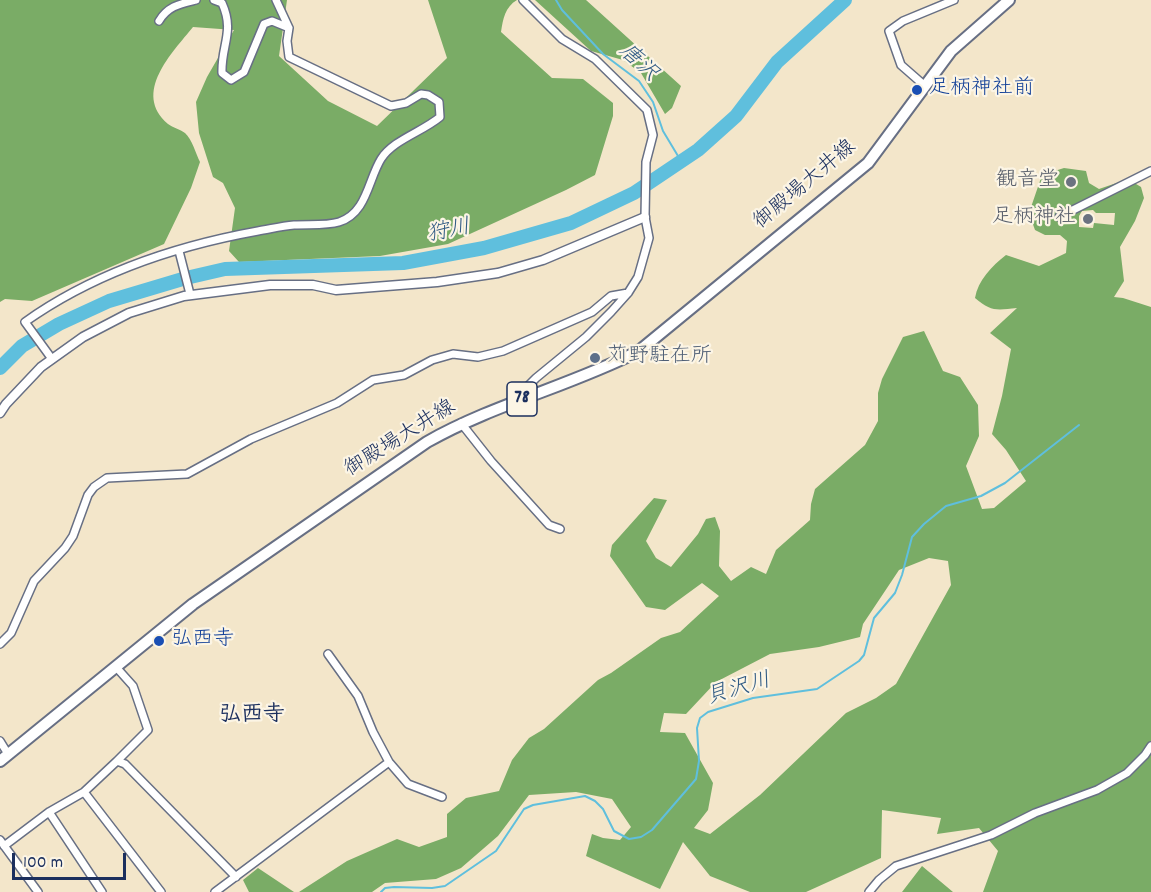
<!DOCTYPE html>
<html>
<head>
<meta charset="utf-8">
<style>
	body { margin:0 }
	#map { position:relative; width:1151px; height:892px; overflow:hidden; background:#f3e6ca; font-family:Dekko,sans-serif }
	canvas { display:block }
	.scale { position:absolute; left:12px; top:853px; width:114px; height:27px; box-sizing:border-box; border:3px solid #1b2f5e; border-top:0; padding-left:8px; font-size:18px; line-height:21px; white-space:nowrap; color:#1b2f5e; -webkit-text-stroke:4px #fcf5e5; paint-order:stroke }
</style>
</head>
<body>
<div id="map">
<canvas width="1151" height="892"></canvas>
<div class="scale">100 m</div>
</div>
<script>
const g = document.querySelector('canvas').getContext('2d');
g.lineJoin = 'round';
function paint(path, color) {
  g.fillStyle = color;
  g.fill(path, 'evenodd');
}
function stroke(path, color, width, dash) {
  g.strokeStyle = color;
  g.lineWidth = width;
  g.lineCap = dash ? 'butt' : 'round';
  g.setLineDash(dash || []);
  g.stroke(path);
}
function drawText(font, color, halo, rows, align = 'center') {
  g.font = font + ' Dekko,"Klee One",sans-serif';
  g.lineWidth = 4.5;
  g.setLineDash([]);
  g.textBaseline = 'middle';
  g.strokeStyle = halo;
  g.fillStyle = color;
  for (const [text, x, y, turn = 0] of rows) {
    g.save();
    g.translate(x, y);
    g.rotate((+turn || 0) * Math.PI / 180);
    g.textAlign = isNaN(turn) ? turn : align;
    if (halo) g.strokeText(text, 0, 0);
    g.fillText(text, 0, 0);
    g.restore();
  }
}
paint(new Path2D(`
	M0,0H287L279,56L328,101L377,126L447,58L428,0H517C505,7 503,19 501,32L552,78L583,79L613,103V116L595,175L566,190L448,244L380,256L239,262L229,251L235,208L223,183L213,177L199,133L196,102L207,77L234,30L193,27C172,53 132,93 168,124C173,128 180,129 185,133C192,139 196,154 200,162L191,188L164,244L32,301L5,299L0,302Z
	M535,0H586L681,86L672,108L665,114L641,73L623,60L591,51Z
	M1064,168L1086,171L1089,183L1099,189L1128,179L1141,187L1144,198L1135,221L1120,247L1124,281L1114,297L1123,298L1151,307V892H983L998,851L979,828L937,834L941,818L882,810L881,858L806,892H750L710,876L683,842L660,889L586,856L592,834L603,838L620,840L631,827L612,799L576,792L529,795L498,836L461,868L436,879L385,883L372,892H299L347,861L397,839L419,847L447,837V814L466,798L499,791L512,760L529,738L544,729L598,680L611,673L661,638L680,632L719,596L702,583L665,610L646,607L610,556L612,545L654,498L667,500L646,541L656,558L671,567L698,534L706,519L715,517L720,531L719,566L731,581L751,567L766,574L776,550L810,520L811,504L815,489L865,445L878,421V393L882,379L903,337L924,331L943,371L960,377L978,405L979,436L966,466L982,509L994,508L1026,481L1006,450L992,434L1002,396L1011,349L990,333L1017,308C997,310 991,312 975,298C978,280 992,266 1006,255L1039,266L1066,253L1067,241L1060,235H1045L1035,230L1029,213L1042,175ZM1093,210L1096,213H1115L1114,225L1094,223L1093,228L1079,227V216L1082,211ZM929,558L948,561L951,585L896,684L876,698L846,713L760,795L710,834L694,828L708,810L713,783L685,733L660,732L664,713L686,714L716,682L770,654L819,647L860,637L863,624L899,570Z
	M922,866L953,892H902Z
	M258,868L294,892H249L243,880Z`), '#7aac66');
stroke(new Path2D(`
	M556,0L562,10L603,54L639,81L653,102L663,131L681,161
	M381,892L385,888L394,887L432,888L445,886L496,851L524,809L533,805L585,796L595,801L603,809L614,831L629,839L641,837L652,830L696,779L699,761L697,728L700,718L708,712L753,698L817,689L859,661L864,655L874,618L895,593L902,575L912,537L924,524L946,506L981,496L1005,483L1079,425`), '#5fbfdd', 2);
stroke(new Path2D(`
	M0,368L22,346L59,324L109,301L186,278L225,269L403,263L484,248L571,223L634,193L698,150L736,116L777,62L845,0`), '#5fbfdd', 14);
const minor = new Path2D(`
	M214,0L222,3C235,32 221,45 222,73L231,80L244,72L264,24L272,21L289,28
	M159,21C168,6 180,4 196,0
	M925,86L901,65L889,31L903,21L954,0
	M1059,217L1151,171
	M179,251L190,294
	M52,359L25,322C94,273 175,246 258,231C270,229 282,226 294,225C308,224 326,226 339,222C367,213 368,180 381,159C393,140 422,132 440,117L439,102L428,95L421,94L406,103L391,106L289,57L287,41L289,28L276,0
	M514,400L536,378L586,337L611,312L628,293L638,277L649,238L645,217L646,162L653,135L647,110L595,59L562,39L523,0
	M461,423L491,461L549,525L560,529
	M0,644L11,633L34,581L65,548L73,536L88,495L94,487L107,478L187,474L251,439L337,403L373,380L404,375L432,360L453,354L478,357L503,351L592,312L611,296L628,293
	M328,654L358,696L373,732L389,762L408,784L442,797
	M116,667L133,686L148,730L117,761
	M0,741L8,754
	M84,792L161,892
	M49,812L102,892
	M0,840L38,892
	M4,846L49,812L84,792L117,761L125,764L236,877
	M215,892L389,762
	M869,892L879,880L896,866L991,835L1035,813L1097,790L1127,773L1145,755L1151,746`);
const tertiary = new Path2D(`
	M0,413L6,404L41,367L83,337L129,313L184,296L270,285H313L336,290L437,282L498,273L543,260L645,217`);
const primary = new Path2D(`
	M0,761L193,604L427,442C494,404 570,386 639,351L868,163L951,51L1009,0`);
stroke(minor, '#676f84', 10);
stroke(tertiary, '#676f84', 11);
stroke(primary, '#676f84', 14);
stroke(minor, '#fff', 7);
stroke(tertiary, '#fff', 8);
stroke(primary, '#fff', 10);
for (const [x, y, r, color] of [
	[917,90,6,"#1a4fb4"],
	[1071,182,6,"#6b7280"],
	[1088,219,6,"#6b7280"],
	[595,358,6,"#5c6f8a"],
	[159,641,6,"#1a4fb4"]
]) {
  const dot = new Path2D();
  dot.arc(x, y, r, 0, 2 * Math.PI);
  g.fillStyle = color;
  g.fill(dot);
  stroke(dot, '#fcf5e5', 2);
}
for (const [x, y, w] of [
	[522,399,30]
]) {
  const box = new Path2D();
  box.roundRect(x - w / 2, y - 17, w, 34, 4.5);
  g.fillStyle = '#fcf5e5';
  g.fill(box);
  stroke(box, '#1b2f5e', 1.5);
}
drawText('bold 20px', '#1b2f5e', null, [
	["78",522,399]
]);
drawText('21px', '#164399', '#fcf5e5', [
	["足柄神社前",929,90],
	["弘西寺",171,641]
], 'left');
drawText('21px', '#5b616d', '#fcf5e5', [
	["観音堂",1059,182],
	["足柄神社",1076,219]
], 'right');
drawText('21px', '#1b2f5e', '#fcf5e5', [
	["御殿場大井線",806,186,-40],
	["御殿場大井線",401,440,-32]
]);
drawText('21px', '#4e5e75', '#fcf5e5', [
	["苅野駐在所",607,358]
], 'left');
drawText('italic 22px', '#2f5a84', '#fcf5e5', [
	["唐沢",637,64,43],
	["狩川",449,233,-11],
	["貝沢川",739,691,-16]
]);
drawText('bold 22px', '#1b2f5e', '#fcf5e5', [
	["弘西寺",252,717]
]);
</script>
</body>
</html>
